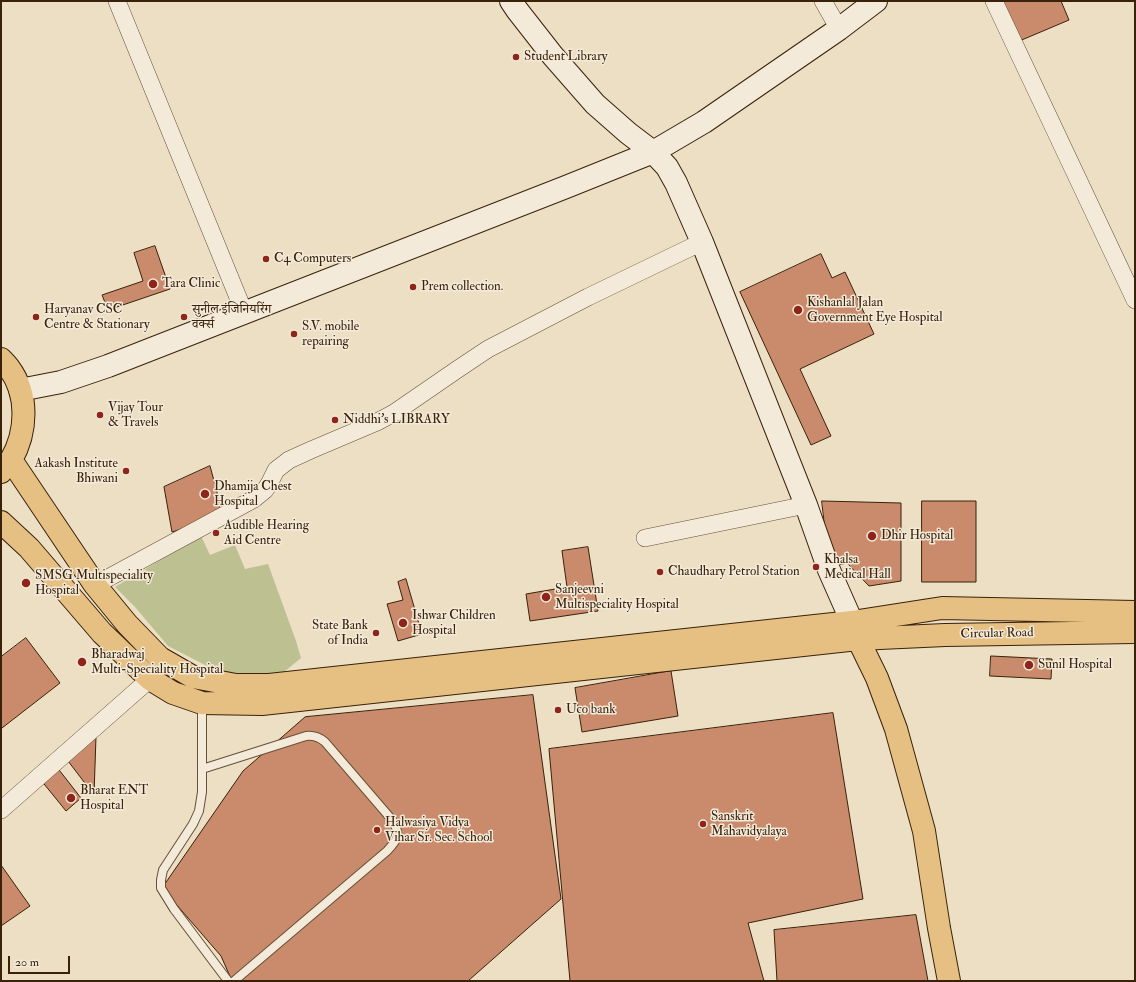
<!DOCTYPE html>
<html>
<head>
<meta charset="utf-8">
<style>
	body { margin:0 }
	#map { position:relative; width:1136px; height:982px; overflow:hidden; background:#ecdfc4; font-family:"IM FELL Double Pica",serif }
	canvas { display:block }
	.frame { position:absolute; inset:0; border:2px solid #39210a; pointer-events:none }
	.scale { position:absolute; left:8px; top:956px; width:62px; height:18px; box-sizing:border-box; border:2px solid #39210a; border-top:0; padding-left:5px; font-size:12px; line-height:14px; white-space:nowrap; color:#39210a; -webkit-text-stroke:3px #f3ead9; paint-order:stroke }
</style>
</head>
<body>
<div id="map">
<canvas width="1136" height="982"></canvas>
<div class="frame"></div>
<div class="scale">20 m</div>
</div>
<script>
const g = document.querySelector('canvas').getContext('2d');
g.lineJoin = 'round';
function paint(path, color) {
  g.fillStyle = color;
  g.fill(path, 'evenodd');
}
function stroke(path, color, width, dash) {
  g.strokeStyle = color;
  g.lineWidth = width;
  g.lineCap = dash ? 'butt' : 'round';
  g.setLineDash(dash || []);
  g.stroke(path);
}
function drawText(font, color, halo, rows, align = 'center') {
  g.font = font + ' "IM FELL Double Pica","Noto Serif Devanagari",serif';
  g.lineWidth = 3;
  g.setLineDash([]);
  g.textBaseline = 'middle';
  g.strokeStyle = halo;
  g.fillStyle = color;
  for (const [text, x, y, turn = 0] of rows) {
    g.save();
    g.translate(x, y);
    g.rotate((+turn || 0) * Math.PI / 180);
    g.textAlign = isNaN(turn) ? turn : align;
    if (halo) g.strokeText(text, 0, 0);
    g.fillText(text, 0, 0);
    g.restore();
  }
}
paint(new Path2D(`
	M201,536L210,555L235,545L245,569L268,564L296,641L301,658L279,676L223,672L207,666L168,646L135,607L115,587Z`), '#bdc090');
const building = new Path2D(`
	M1001,1H1061L1069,20L1017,42Z
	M155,246L170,289L108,310L102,295L143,281L134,253Z
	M821,254L832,278L845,272L874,334L800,369L831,436L811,445L740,292Z
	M210,466L217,492L220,510L191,526L172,532L164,487Z
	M822,501L901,503V581L869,586L847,563L830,567Z
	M922,501H976V582H922Z
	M588,547L598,611L530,621L526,594L567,587L562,551Z
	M406,579L422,634L398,641L387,604L403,600L398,582Z
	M26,638L60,683L2,728L1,727V657Z
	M991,656L1052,659L1051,679L990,676Z
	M671,671L678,716L582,732L575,688Z
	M533,695L561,899L468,981H232L221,956L162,888L243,771L305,717Z
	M833,713L863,899L748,923L764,981H570L549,749Z
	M96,737L94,795L65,757Z
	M56,766L81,798L66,811L40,779Z
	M1,865L30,906L1,926Z
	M916,915L928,981H777L774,930Z`);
paint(building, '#ca8a6c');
stroke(building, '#39210a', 1);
const lane = new Path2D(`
	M202,704V792L199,811L193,824L163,870L161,880V888L174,909L228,981
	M202,769L306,736C314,735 319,737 325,742L393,821C401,836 398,839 387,851L234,981`);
const street = new Path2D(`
	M117,1L244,312
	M823,1L839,29
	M994,1L1135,300
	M645,538L806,505
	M95,585L254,499L265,490L269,484L276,470L289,460L311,450L377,422L394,413L458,369L488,349L588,297L702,242
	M1,810L150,679`);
const secondary = new Path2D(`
	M511,1L517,10L553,56L595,104L628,133L653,152L667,167L676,183L702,242L806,505L829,570L852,622
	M20,390L61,382L108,366L566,187L653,152L704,122L839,29L876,1`);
const primary = new Path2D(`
	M1,359C4,362 7,365 9,368C29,395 27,432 11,460C9,464 4,468 1,472
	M11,460L95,585L127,624L160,658L193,677L236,685H269L852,622L942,608L1135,612
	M1,522L29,548L102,633L150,679L173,693L202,703L262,704L858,639L945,635L1135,632
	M854,626L858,639L877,678L896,729L924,831L939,928L949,981`);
stroke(lane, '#665038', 10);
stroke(street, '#665038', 18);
stroke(secondary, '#39210a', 24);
stroke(primary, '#39210a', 24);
stroke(lane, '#f3ead9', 8);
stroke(street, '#f3ead9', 17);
stroke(secondary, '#f3ead9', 22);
stroke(primary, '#e6c082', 22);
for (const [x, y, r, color] of [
	[516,57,4,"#8f2418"],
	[266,259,4,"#8f2418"],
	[153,284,5,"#8f2418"],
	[413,287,4,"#8f2418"],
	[798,310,5,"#8f2418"],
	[36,317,4,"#8f2418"],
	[184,317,4,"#8f2418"],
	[294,334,4,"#8f2418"],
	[100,415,4,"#8f2418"],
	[335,420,4,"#8f2418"],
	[126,471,4,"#8f2418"],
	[205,494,5,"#8f2418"],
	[216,533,4,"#8f2418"],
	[872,536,5,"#8f2418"],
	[816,567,4,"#8f2418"],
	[660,572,4,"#8f2418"],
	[26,583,5,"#8f2418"],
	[546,597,5,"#8f2418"],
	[403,623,5,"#8f2418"],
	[376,633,4,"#8f2418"],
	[82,662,5,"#8f2418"],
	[1029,665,5,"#8f2418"],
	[558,710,4,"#8f2418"],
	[71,798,5,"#8f2418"],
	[703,824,4,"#8f2418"],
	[377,830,4,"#8f2418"]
]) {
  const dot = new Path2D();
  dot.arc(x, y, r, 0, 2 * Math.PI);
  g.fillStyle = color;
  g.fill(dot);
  stroke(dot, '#f3ead9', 1.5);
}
drawText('13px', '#39210a', '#f3ead9', [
	["Student Library",524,57],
	["C4 Computers",274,259],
	["Tara Clinic",162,284],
	["Prem collection.",421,287],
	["Kishanlal Jalan",807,303],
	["Government Eye Hospital",807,318],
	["Haryanav CSC",44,310],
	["Centre & Stationary",44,325],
	["सुनील इंजिनियरिंग",192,310],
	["वर्क्स",192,325],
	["S.V. mobile",302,327],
	["repairing",302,342],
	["Vijay Tour",108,408],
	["& Travels",108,423],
	["Niddhi's LIBRARY",343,420],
	["Aakash Institute",118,464,"right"],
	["Bhiwani",118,479,"right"],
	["Dhamija Chest",214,487],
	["Hospital",214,502],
	["Audible Hearing",224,526],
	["Aid Centre",224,541],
	["Dhir Hospital",881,536],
	["Khalsa",824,560],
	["Medical Hall",824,575],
	["Chaudhary Petrol Station",668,572],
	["SMSG Multispeciality",35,576],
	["Hospital",35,591],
	["Sanjeevni",555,590],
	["Multispeciality Hospital",555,605],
	["Ishwar Children",412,616],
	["Hospital",412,631],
	["State Bank",368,626,"right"],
	["of India",368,641,"right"],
	["Bharadwaj",91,655],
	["Multi-Speciality Hospital",91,670],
	["Sunil Hospital",1038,665],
	["Uco bank",566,710],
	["Bharat ENT",80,791],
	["Hospital",80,806],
	["Sanskrit",711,817],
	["Mahavidyalaya",711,832],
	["Halwasiya Vidya",385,823],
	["Vihar Sr. Sec. School",385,838]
], 'left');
drawText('13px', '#39210a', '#f3ead9', [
	["Circular Road",997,634,-1]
]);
</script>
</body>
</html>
